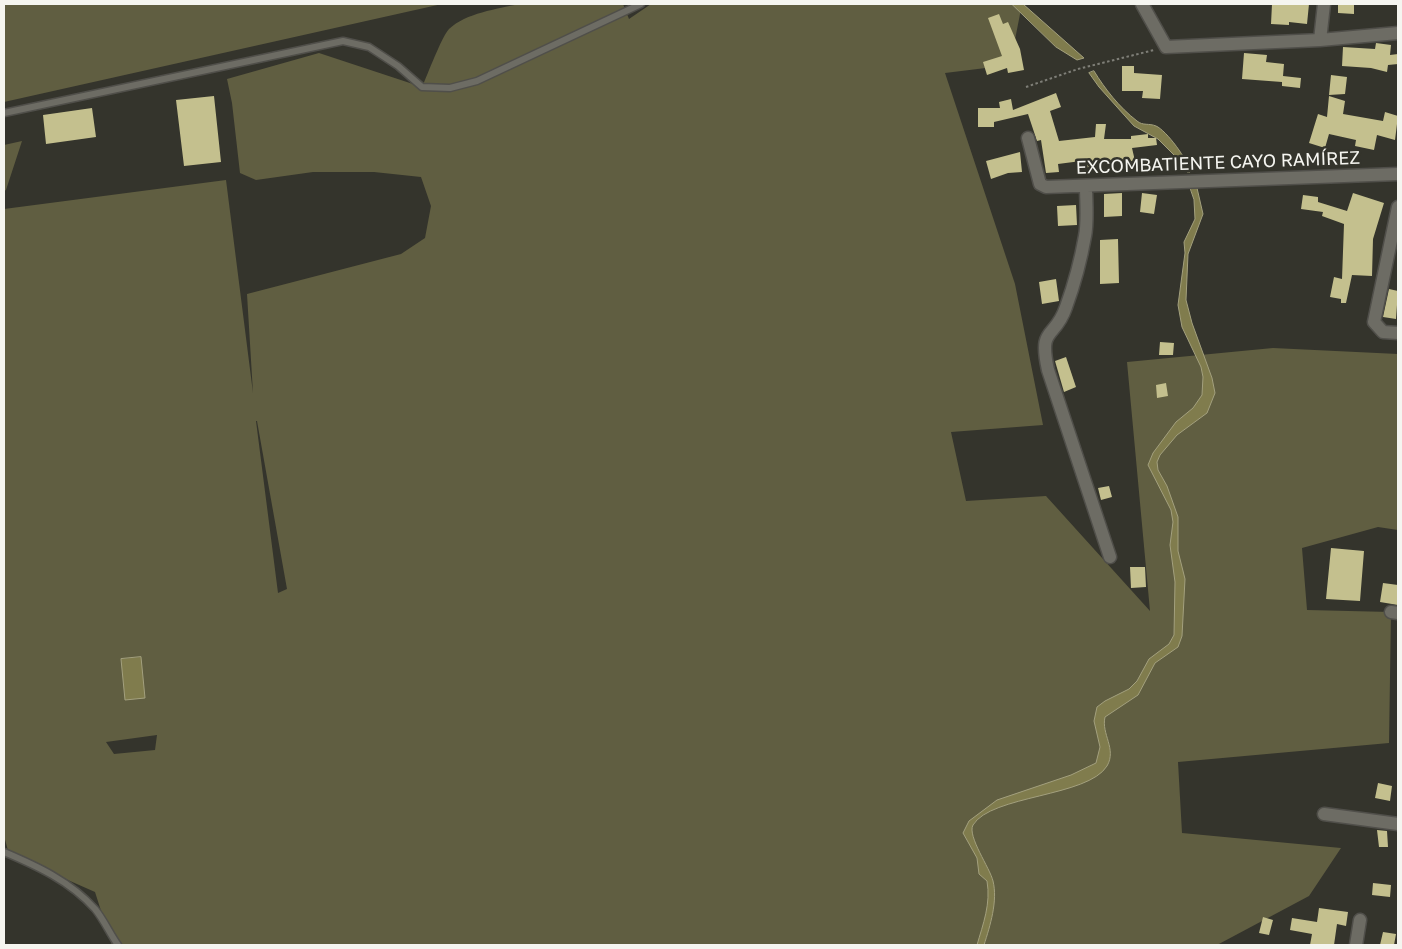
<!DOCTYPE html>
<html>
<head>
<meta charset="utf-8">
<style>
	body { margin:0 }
	#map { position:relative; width:1402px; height:949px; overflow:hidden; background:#34342c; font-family:"Golos Text",sans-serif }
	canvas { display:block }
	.frame { position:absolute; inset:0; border:5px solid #f5f5f0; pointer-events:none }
</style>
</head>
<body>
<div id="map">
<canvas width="1402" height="949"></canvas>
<div class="frame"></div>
</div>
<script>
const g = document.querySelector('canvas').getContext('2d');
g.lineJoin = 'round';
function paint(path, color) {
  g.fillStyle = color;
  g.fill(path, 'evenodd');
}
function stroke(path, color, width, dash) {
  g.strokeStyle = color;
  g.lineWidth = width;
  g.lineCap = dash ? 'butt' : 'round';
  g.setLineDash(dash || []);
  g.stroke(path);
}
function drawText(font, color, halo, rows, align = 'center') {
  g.font = font + ' "Golos Text",sans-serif';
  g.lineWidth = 5;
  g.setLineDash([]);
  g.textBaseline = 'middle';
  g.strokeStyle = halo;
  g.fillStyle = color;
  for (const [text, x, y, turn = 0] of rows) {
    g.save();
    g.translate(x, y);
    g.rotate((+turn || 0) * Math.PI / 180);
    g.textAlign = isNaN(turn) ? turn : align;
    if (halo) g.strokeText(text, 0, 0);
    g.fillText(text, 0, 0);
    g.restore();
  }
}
paint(new Path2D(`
	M4,4H442L4,102Z
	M519,4H623L629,19L651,4H1022L1010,65L945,73L1015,284L1043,425L951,432L966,501L1046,496L1150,611L1127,362L1273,348L1398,354V530L1378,527L1302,548L1307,610L1391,612L1389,743L1178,762L1182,833L1341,848L1309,896L1217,945H112L95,892L9,854L4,836V209L226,180L253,393L247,294L401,254L425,238L431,206L421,177L374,172H313L256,180L240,173L232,103L227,79L319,53L422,87C428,74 441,38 449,29C466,13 497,9 519,4ZM257,421L287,589L278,593L256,421ZM157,735L155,750L114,754L106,742Z
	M22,141L6,190L4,191V145Z`), '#605e41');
const water = new Path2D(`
	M1012,4H1023L1084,58L1077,60L1056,47Z
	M1094,71C1105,89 1119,107 1137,121C1143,126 1149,123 1156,126C1166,130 1189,161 1190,172H1187L1183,164L1158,139L1134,126L1099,87L1089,73Z
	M1190,187L1197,188L1203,214L1188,254L1186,300L1192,323L1212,378L1215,393L1207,413L1177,435L1160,455L1157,462L1158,470L1167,486L1178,517V551L1185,579L1182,636L1178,647L1155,663L1138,695L1105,717C1101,734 1117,749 1107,766C1088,797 991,795 973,825C967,836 990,868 993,881C998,901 990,926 984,945H977C983,924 991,904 987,881L979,874L977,858L963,833L969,821L997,800L1071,775L1096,763L1100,747L1094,721L1097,707L1105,701L1129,689L1137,681L1149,659L1169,644L1174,635L1175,582L1170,545L1173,522L1171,510L1148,465L1153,453L1176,422L1193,408L1202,395L1203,377L1201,367L1182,327L1178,305L1185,253L1184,242L1195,219L1194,200Z
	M141,657L145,698L125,700L121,659Z`);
paint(water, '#807c4d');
stroke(water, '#a3a07e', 1);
paint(new Path2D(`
	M1272,4H1309L1307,24L1289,22V25L1271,24Z
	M1338,4H1354V14L1338,13Z
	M999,14L1003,24L1008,22L1020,49L1024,70L1008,73L1007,68L987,75L983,62L1002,56L988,18Z
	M1376,43L1391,45L1390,55L1398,54V64L1388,65L1387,72L1371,68L1342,66L1343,47L1375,49Z
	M1244,53L1267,55L1266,62L1284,64L1283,76L1301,78L1300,88L1282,86V82L1242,79Z
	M1122,66H1134V73L1162,75L1160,99L1142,98L1143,91H1122Z
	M1331,75L1347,77L1345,94L1329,95Z
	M1056,93L1061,107L1050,111L1059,141L1095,137L1096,124H1106L1104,139H1131V136L1148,134V138H1156L1157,145L1132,148L1135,161L1099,163V166L1082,168L1081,161L1058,164L1059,172L1046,173L1041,140L1037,141L1028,114L994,122V127H978V108H1000L999,102L1011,99L1013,110Z
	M214,96L221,162L184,166L176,100Z
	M1329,96L1345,101L1343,114L1383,121L1385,112L1398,116L1395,140L1377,135L1374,150L1355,146L1356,140L1329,134L1325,148L1309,143L1318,114L1327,117Z
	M92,108L96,137L46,144L43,115Z
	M1020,152L1022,172L1008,173L991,179L986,161Z
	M1122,193V216L1104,217V194Z
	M1142,193L1157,195L1154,214L1140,212Z
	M1353,193L1384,203L1373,239L1372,276L1352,275L1346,303H1341V299L1330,297L1334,277L1342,279L1344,224L1322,216L1323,212L1301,209L1303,195L1318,197V202L1347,211Z
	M1076,205L1077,225L1058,226L1057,206Z
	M1118,239L1119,283L1100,284V240Z
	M1056,279L1059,301L1042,304L1039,282Z
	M1389,289L1398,291L1396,319L1383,317Z
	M1160,342L1174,343L1173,355H1159Z
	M1066,357L1076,387L1064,392L1055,361Z
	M1166,383L1168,396L1157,398L1156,385Z
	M1109,486L1112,497L1101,500L1098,488Z
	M1331,548L1364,551L1360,601L1326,599Z
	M1130,567H1145L1146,587L1131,588Z
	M1383,583L1398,585V605L1380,602Z
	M1378,783L1392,786L1390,801L1375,798Z
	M1377,830L1387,831L1388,847H1379Z
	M1373,883L1391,885L1390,897L1372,895Z
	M1319,908L1348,912L1346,926L1337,924L1334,945H1310L1312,934L1290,930L1292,918L1317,922Z
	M1263,917L1273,920L1269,935L1259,933Z
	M1383,932L1396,934L1394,945H1380Z`), '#c4c08e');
const service = new Path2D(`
	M4,113L343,41L369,47L398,66L422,87L450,88L477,81L641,4
	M4,852C37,866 70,881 95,909C104,920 110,934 118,945`);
const minor = new Path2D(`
	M1142,4L1166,47L1320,40L1398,33
	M1320,40L1324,4
	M1028,138L1040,184L1046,187L1398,174
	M1086,186C1086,202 1088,221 1085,236C1081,259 1074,285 1066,307C1055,340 1038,325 1048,370L1110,557
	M1398,207L1374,322L1383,332L1398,333
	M1391,612L1398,613
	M1324,814L1398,824
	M1356,945L1360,920`);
stroke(service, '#504f4a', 9);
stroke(minor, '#504f4a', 15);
stroke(new Path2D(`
	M1026,87L1078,69L1154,50`), '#7f7f78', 2, [2.5, 2.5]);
stroke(service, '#6d6c64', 6);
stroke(minor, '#6d6c64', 12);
drawText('18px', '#f5f5f0', '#34342c', [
	["EXCOMBATIENTE CAYO RAMÍREZ",1218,163,-2]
]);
</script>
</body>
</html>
